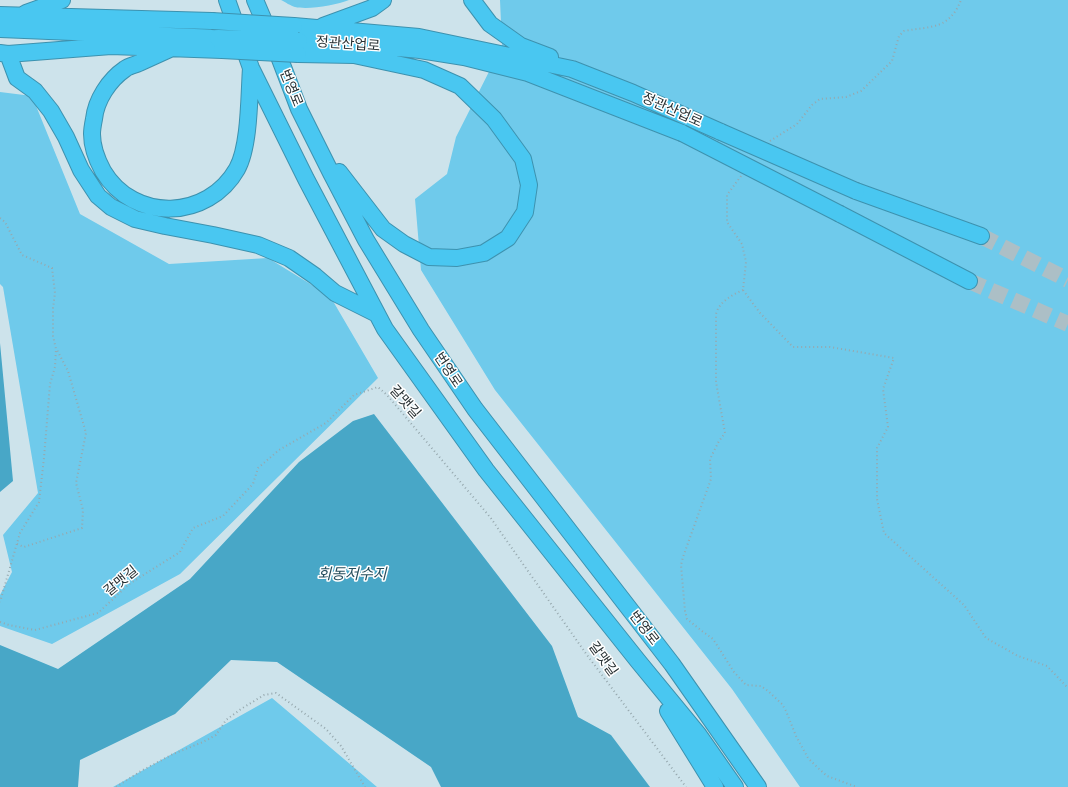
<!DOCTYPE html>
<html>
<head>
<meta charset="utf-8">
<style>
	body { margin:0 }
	canvas { display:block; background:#cde3eb }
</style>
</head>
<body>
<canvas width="1068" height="787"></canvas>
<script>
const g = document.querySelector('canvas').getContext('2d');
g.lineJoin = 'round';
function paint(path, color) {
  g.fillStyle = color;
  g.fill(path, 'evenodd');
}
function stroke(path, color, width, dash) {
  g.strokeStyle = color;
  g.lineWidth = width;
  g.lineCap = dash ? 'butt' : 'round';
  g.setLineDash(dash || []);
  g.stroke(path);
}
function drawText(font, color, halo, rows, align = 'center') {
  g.font = font + ' "Crimson Pro","Noto Sans KR",serif';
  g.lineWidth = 3;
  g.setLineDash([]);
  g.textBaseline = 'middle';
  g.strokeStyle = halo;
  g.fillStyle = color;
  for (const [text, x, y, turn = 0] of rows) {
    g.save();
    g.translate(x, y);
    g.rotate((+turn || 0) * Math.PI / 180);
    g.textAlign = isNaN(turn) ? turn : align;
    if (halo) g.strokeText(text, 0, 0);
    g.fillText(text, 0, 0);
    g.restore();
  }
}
paint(new Path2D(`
	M281,0H349C336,5 309,10 295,7C291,6 285,2 281,0Z
	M500,0H1068V787H800L732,689L495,390L421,270L415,199L447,174L456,137L502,46Z
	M0,92L32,96L80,214L169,264L268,258L330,296L378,378L180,574L52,644L0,626V595L12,572L3,535L38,493L3,287L0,284Z
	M272,698L377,787H113Z`), '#6fcaeb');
paint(new Path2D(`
	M0,343L13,481L0,492Z
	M374,414L552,646L578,717L611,735L650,787H441L431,767L277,662L231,660L175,714L80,760L78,787H0V645L58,669L190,579L299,462L353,421Z`), '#48a7c7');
stroke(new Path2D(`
	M981,236L1068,280
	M969,281L1068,324`), '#acbfc6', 16, [16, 8]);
const highway = new Path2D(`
	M227,0L251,68L306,179L385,329L486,470L638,661L698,734L735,787
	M255,0L278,54L299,109L331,173L366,240L421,330L475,409L672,664L758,787
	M472,0L490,24L521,46L550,57
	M26,13L62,0
	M0,15L212,21
	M294,26L419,37L572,69L633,93L721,132
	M323,26L372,8L383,0
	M0,29L218,38
	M299,41L366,45L420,50L464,57L528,73L682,133
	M172,48C161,53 150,58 139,63C135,65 129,66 125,69C109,80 96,100 94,119C93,124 92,129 92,134C92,146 97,160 103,171C134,223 208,220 237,169C250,146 249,94 251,68
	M0,53L8,54L111,46L222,50
	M8,54L17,78L35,91L51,111L66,137L81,170L98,196L111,207L135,219L165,226L213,235L258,245L289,258L315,276L335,293L377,314
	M298,54L354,55L424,70L460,86L494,119L523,159L529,185L525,212L508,238L484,253L457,258L429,257L404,244L383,229L339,172
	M856,191L981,236
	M840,214L969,281
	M668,711L715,787`);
stroke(highway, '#3d92af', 18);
stroke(new Path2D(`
	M770,141L797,124L812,105L820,99L846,97L861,91L892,61L899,36L904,31C931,26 949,30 961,0
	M741,176L727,195V222L742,244L746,262L743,290L760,313L793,347H830L894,358L883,389L888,427L877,448V499L884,533L964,605L986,638L1018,656L1047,666L1068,688
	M0,218L5,222L22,255L52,268L55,293L53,308V336L56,349L55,367L50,384L44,458L39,502L20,533L0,602
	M743,290C732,295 719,302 716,314V382L725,433L719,441L710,459L711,479L683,557L681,565L685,611L687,619L702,631L713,639L734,672L746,685L761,686L768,691L782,704L786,711L796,736L808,758L818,768L827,776L857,787
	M17,544L24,547L82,528L83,510L76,483L86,433L68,371L57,350
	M0,622L9,625L35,630L98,613L129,584L180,552L193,528L223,516L253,484L258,468L279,450L326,423L354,395L378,387L387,395L490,517L587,655L686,787
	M116,787L141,771L173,754L203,742L216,735L226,720L241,709L264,695L276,693L326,729L341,746L365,787`), '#96a8ae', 2, [1, 3]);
stroke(highway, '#49c7f1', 16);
const highwayBridge = new Path2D(`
	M212,21L294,26
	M218,38L299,41
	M222,50L298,54
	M721,132L856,191
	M682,133L840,214`);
stroke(highwayBridge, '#3d92af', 18, []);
stroke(highwayBridge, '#49c7f1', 16);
drawText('14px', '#283134', '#fff', [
	["정관산업로",348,44,4],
	["번영로",291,88,68],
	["정관산업로",672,110,24],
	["번영로",448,370,56],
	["갈맷길",405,402,48],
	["갈맷길",121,581,-39],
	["번영로",644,628,52],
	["갈맷길",603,659,54]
]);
drawText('italic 15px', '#254e5d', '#fff', [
	["회동저수지",352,574]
]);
</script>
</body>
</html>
